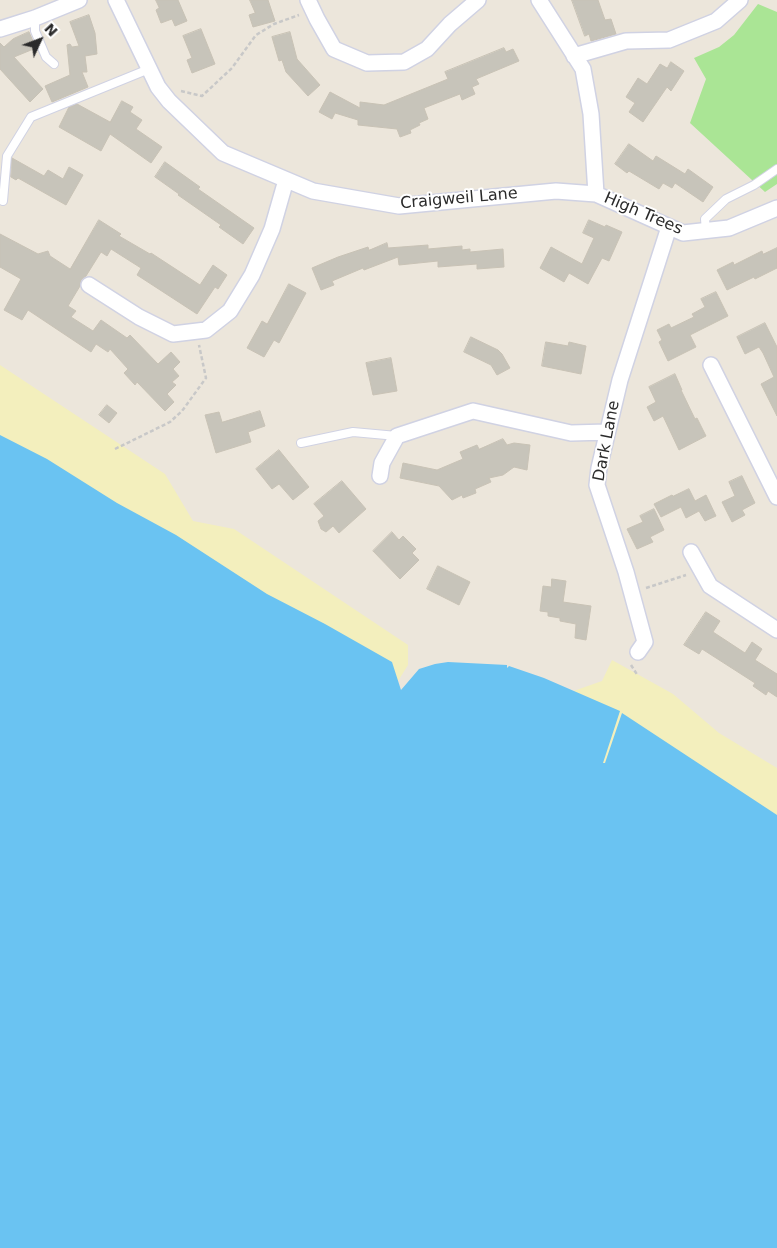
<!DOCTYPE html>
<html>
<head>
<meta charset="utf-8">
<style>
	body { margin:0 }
	#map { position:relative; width:777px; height:1248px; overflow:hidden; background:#ece6db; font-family:"DejaVu Sans",sans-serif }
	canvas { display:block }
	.north { position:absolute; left:15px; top:15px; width:50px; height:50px; -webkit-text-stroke:4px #fff; paint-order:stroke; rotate:47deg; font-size:14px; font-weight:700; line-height:20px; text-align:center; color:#2a2a2a }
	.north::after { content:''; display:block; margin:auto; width:18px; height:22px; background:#2a2a2a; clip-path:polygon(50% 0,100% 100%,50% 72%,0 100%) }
</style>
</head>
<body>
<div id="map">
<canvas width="777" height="1248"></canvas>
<div class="north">N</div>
</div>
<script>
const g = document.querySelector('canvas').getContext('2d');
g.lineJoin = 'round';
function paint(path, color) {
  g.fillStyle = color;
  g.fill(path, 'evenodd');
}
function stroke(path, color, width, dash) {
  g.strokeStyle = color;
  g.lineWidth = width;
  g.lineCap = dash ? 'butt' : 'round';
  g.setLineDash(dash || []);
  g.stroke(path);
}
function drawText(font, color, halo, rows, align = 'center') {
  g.font = font + ' "DejaVu Sans",sans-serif';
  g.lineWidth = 4;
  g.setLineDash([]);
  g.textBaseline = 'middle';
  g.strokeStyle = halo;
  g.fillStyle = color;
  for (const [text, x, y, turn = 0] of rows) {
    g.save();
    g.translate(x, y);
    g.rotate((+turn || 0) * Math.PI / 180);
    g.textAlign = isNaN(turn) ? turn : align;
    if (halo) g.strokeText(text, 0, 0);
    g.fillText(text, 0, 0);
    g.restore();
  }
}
paint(new Path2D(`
	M758,4L777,12V184L765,192L690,123L706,79L694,58L719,47L734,35Z`), '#aae595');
paint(new Path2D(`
	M0,365L165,474L193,521L234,529L408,645V665L380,710L565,694L602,681L612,660L673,694L719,733L777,768V929L0,510Z`), '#f3efbd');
paint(new Path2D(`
	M0,435L47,459L117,503L176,535L267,594L325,624L392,662L401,690L419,669L435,664L448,662L507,665V668L509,666L544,678L620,711L603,763H605L622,713L777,815V1248H0Z`), '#6ac3f2');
const building = new Path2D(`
	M156,0H178L187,21L175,26L172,19L161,23L156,10L159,8Z
	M250,0H268L275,21L253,27L249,15L255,13Z
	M572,0H598L605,20L611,19L616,34L591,41L589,34L585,36Z
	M89,15L95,33L97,54L85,56L87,72H82L88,87L52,102L45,86L70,75L67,45L70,44L72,47L79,46L70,22Z
	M201,29L215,64L192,73L187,60L192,58L183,36Z
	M29,32L36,48L14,57L43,89L30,102L0,69V43L4,47L13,39Z
	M290,32L297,59L320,85L308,96L286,72L282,60L279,61L272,37Z
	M504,48L506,52L513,49L519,61L476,79L479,84L472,87L475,94L462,100L460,94L424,108L428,119L419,123L420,125L410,130L411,133L400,137L397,129L358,125V120L335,113L332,119L319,112L330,92L360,108V102L384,105L448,79L445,72Z
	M671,62L684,71L671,91L667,87L643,122L629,112L635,103L626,97L638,78L647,84L660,64L667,68Z
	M122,101L133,107L130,112L142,120L136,129L162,147L151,163L110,134L101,151L59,127L69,107L77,104L110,122Z
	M629,144L653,161L656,156L685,174L688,169L713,187L703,202L675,183L672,188L663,183L659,189L629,171L627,173L615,164Z
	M12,158L44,176L48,170L63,179L69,167L83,175L66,205L18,178L16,180L11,177Z
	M165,162L200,187L198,189L254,228L243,244L219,227L221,225L178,195L179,194L155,177Z
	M99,220L121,234L119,236L150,254L151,253L200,285L213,265L227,275L218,289L215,287L197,314L137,275L141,268L111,249L107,256L101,252L86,276L81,280L80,286L68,306L76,311L71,317L93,331L101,320L127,338L130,335L158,364L171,352L180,362L173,369L179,376L172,382L176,385L167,394L174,402L165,411L137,382L135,385L124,373L128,369L110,349L108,352L96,344L91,352L28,310L22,320L4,310L21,279L0,267V234L38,254L48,251L50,256L70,269Z
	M589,220L605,227L606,225L622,232L609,261L602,258L588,284L569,273L564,282L540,268L551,247L582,264L594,238L583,233Z
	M387,243L388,248L428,245V249L462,246V250L470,249V252L503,249L504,267L477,269V264L438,267V261L399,265L398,257L364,270L363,268L332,281L334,285L321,290L312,268L338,257L368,247L369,250Z
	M777,248V268L755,279L754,277L727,290L717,270L733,262L734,265L762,251L763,254Z
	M289,284L306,293L279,343L274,340L264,357L247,348L262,321L267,324Z
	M716,292L728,316L690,335L696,347L668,361L659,342L662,340L657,330L669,324L671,328L694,317L692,314L705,307L701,299Z
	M765,323L777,347V416L761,384L774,377L763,353L759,347L745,354L737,337Z
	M471,337L498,350L502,354L510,368L497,375L491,365L464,352Z
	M546,342L568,346L569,342L586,346L581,374L542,366Z
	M391,358L397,391L373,395L366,363Z
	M675,374L682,390H681L695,419L697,418L706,436L679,450L663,416L654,421L647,407L656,402L649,387Z
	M107,405L117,413L109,423L99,415Z
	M260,411L265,426L248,432L251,442L216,453L205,415L219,412L222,422Z
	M503,439L507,445L514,443L530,445L527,470L514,467L503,475L489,478L491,482L475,489L476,493L463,498L462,495L452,500L439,486L400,478L403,463L437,470L463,459L460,452L477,445L479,449Z
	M279,450L309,487L293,500L279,484L272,489L256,469Z
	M742,476L755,503L742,510L745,515L732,522L722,502L735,496L729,482Z
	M342,481L366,509L339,533L333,526L326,532L321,529L318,521L324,516L314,504Z
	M689,489L695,501L706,495L716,516L705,521L699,511L686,518L681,507L661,517L654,504L672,495L673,496Z
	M654,509L664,530L650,537L653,542L637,549L627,529L643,522L640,516Z
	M392,532L399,540L403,536L416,549L412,553L419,560L400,579L373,551Z
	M438,566L470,582L459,605L427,589Z
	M552,579L566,581L563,602L591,606L586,640L575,638L576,624L560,621V618L548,616V612L540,611L543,586L551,587Z
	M706,612L720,621L713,632L745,653L752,642L762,649L755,660L777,674V697L768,691L766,695L753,686L755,683L702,649L699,654L684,645Z`);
paint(building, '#c7c4ba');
stroke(building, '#c8c2b5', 1);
const lane = new Path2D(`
	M35,18V31L46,57L54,64
	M3,201L7,156L31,117L149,69
	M706,231L705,219L726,199L754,185L777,169
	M301,443L353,432L397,436`);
const street = new Path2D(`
	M116,0L158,87L169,101L223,153L313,191L399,206L556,191L596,194L683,233L729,228L777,208
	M308,0L317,19L334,49L367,63L404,62L427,49L450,24L478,0
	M539,0L583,69L591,114L596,194
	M0,29L35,18L79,0
	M574,56L626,41L669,40L716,21L740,0
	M89,285L139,317L173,334L206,330L230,311L252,275L272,229L286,180
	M711,365L777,497
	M380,476L382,463L397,436L473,411L571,433L607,432
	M691,552L710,586L777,630
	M638,652L645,642L626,572L597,485L599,468L620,380L669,227`);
stroke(lane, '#d0d2e3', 10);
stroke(street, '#d0d2e3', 18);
stroke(new Path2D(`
	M181,91L202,96L232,68L256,35L274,24L299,15
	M115,449L170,422L182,411L206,378L199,345
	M646,588L686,575
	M631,665L638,676`), '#c8c8c8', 2.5, [4, 2.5]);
stroke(lane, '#fff', 8);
stroke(street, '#fff', 15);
drawText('16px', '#2a2a2a', '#fff', [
	["Craigweil Lane",459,199,-5],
	["High Trees",643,214,23],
	["Dark Lane",607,441,-79]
]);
</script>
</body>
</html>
